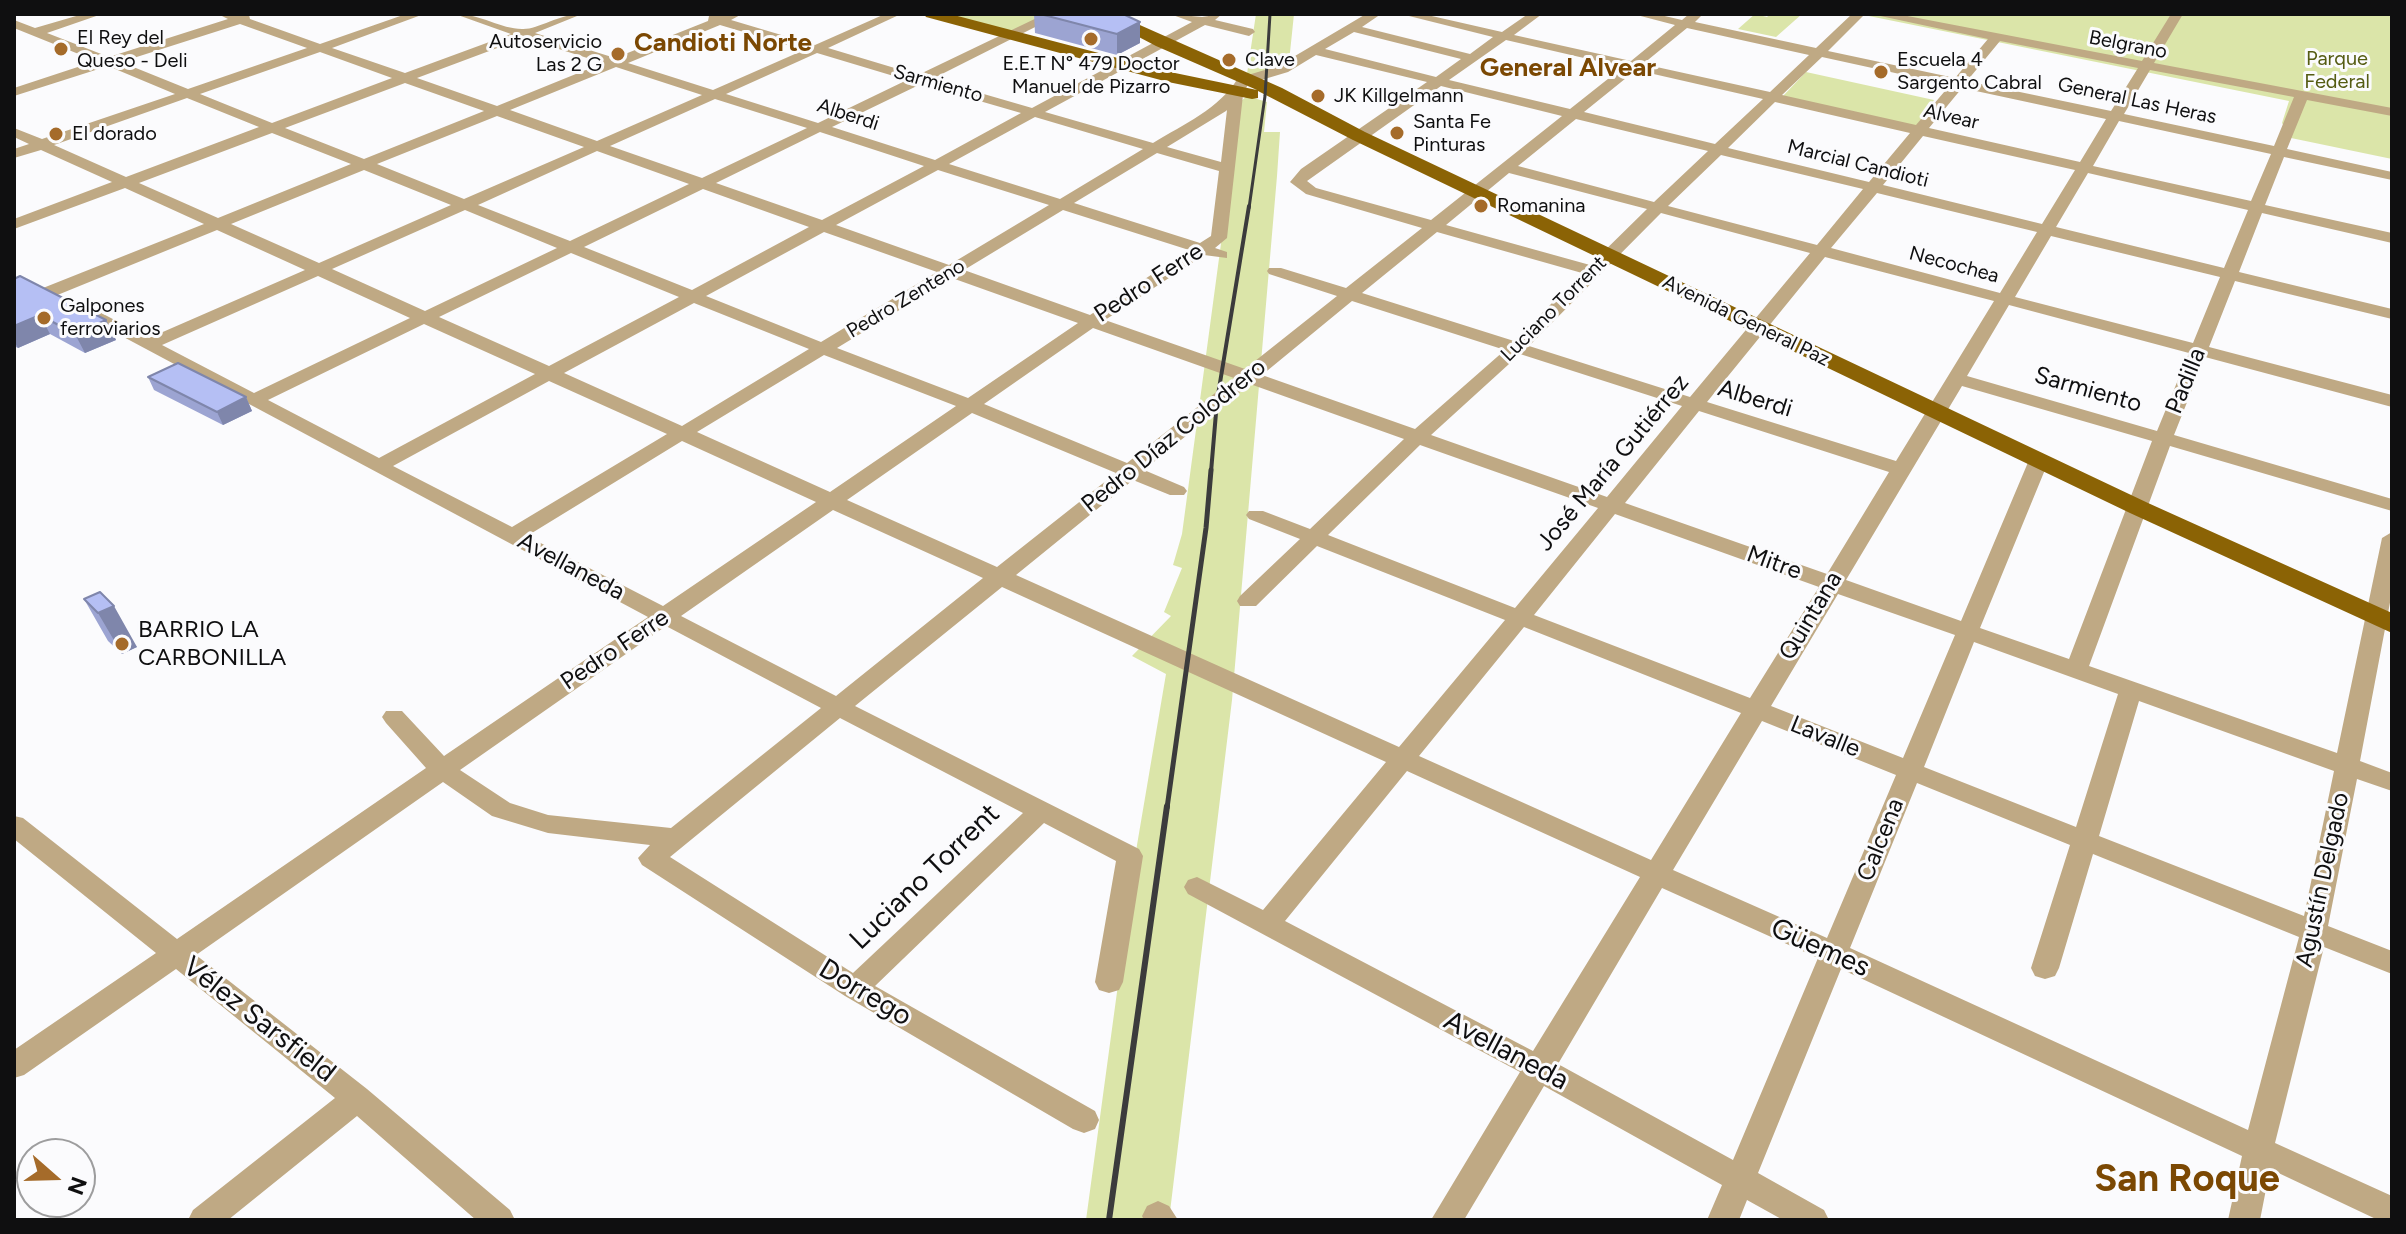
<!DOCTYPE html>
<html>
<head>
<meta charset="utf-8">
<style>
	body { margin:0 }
	#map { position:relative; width:2406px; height:1234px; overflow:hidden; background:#fbfbfd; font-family:Figtree,sans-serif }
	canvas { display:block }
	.frame { position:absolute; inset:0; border:16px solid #0f0f10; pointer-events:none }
	.north { position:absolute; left:16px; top:1138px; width:80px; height:80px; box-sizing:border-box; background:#fbfbfd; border:2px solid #9d9d9e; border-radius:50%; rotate:110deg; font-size:22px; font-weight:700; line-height:32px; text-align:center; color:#0f0f10 }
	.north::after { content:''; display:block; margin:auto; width:28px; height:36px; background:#a56b2a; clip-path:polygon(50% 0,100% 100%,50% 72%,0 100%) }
</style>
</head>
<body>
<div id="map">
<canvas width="2406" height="1234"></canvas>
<div class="frame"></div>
<div class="north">N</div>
</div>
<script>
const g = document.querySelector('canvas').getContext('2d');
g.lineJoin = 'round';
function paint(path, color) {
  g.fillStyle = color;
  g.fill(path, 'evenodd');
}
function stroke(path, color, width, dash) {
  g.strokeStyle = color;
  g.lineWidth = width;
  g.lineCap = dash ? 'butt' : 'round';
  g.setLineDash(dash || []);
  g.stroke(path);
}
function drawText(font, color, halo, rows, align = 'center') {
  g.font = font + ' Figtree,sans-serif';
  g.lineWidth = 6;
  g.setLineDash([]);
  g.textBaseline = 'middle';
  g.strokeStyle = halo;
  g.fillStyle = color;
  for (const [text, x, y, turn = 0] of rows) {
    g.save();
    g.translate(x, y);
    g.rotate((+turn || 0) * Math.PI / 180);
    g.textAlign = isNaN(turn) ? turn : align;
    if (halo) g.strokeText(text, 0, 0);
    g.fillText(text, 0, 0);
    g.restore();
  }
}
paint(new Path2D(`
	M946,14H1043L1018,30H1005Z
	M1256,14H1294L1289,62L1252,75L1247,74Z
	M1755,14L1767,17L1770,14H1802L1776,37L1738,29Z
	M1859,14H2392V159L2291,138L2282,123L2289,101Z
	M1806,72L1934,100L1916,127L1783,96Z
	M1247,96L1267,102L1264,132H1280L1277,176L1232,700L1169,1220H1086L1137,845L1166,674L1132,656L1171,616L1164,612L1182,568L1173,565L1182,534L1240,102Z`), '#dbe5a9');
paint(new Path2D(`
	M83,14H102L47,33L109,57L228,19L218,14L249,15L250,19L320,44L406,14H424L332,48L405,73L511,34L455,14C481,14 501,29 522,29C537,30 559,14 582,14L535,33L615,58L708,21L709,16L713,15L742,14L731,20L815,45L885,14H901L828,48L918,75L1045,14H1061L932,79L1032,108L1192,22L1170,14L1202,17L1222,14L1215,20L1253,29L1255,32L1249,36L1205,25L1045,112L1153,143C1184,124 1219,109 1238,78L1278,66L1366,14H1381L1362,27L1470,54L1493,37L1401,14H1423L1502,32L1528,14H1542L1514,35L1631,61L1675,25L1633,14H1656L1682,20L1689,14H1703L1695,22L1816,48L1852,14H1865L1828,51L1955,78L1988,39L1871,14H1897L2142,61L2171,14H2183L2154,63L2392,108V116L2307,100L2287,149L2392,172V180L2284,157L2265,205L2392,233V243L2262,213L2239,272L2392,309V319L2235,281L2209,347L2392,395V407L2205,357L2174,435L2392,499V511L2170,446L2089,666L2337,753L2382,538L2392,532V592L2360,761L2392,773V791L2357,779L2328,926L2392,951V974L2324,947L2275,1143L2392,1196V1220H2378L2270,1169L2260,1220H2228L2242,1156L1841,969L1758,1173L1824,1210L1829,1220H1783L1747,1200L1739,1220H1707L1722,1185L1544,1086L1464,1220H1431L1520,1072L1188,894L1184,887L1188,880L1197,877L1263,910L1386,762L1002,587L855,706L1139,849L1143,856L1123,982L1119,990L1109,993L1099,990L1095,982L1116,861L1044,823L875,986L1095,1111L1099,1120L1095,1129L1084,1133L1073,1129L845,996L642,865L638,858L650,845L548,833L492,816L443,782L196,955L367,1089L510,1210L515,1220H476L357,1116L228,1220H188L193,1210L335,1098L176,969L24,1075L14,1078V1050L156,953L14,839V816L23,818L177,939L426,768L386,723L382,717L386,711H402L444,756L648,617L73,310L76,306H88L149,338L305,270L217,230L55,296H43L41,292L43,288L204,224L125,188L14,229V219L112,182L41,150L14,158V149L29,144L14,137V128L42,139L175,94L108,66L14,96V88L96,61L14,28V20L35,28ZM240,24L307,48L188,89L121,62ZM720,25L804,50L713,90L628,63ZM1687,28L1809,55L1770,92L1643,64ZM1354,32L1461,59L1436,77L1325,49ZM524,38L603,63L497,106L417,78ZM1506,40L1623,67L1570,109L1449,80ZM2000,41L2138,68L2111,111L1967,81ZM320,52L392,78L272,123L200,94ZM817,53L907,80L818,123L726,94ZM1316,55L1427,82L1301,169L1290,182L1306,194L1422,228L1346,288L1281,268H1269L1267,271L1269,274L1337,296L1245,369L1105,320L1204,255L1227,258V252L1215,248L1227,238L1243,95L1248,84L1288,72ZM1822,57L1950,85L1916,125L1782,95ZM616,67L702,95L597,141L510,110ZM1636,70L1763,99L1715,144L1584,112ZM2150,70L2294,97L2274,146L2124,114ZM405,83L484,111L364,159L285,128ZM921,84L1021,113L935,160L832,127ZM1441,86L1562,116L1431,220L1316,188L1307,181ZM1962,88L2106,119L2080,162L1929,128ZM187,98L259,127L126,177L54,145ZM715,99L807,128L702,178L610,146ZM1775,102L1910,133L1869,182L1728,148ZM1227,110L1221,162L1167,147L1226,111ZM497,116L584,147L464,199L377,164ZM1035,117L1143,149L1060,199L949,164ZM1576,119L1708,151L1654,202L1518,166ZM2119,121L2271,154L2251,201L2093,166ZM820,132L924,166L822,220L716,183ZM272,133L351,164L218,218L139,183ZM1923,136L2075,170L2042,224L1883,185ZM597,151L689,184L570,241L478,205ZM1157,153L1219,171L1211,236L1200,243L1074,203ZM1721,155L1863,189L1817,245L1668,206ZM364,170L451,205L319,263L231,224ZM938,170L1049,205L949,265L836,225ZM1509,173L1647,209L1590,265L1446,225ZM2088,173L2248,210L2224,268L2056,227ZM703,189L809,227L692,290L584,247ZM1877,193L2037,232L2000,293L1831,248ZM465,210L557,248L425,311L332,269ZM1063,210L1189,250L1090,315L964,270ZM1661,213L1810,253L1690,397L1529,346ZM824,232L937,272L821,342L706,296ZM1437,232L1582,273L1514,341L1362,293ZM2051,236L2220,277L2193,343L2015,297ZM571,253L679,297L549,366L439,317ZM1825,257L1994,301L1896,461L1707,402ZM318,276L410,318L254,393L162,345ZM952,278L1078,323L968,398L837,348ZM1352,301L1505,350L1415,429L1262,375ZM694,303L809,349L682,426L564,373ZM2009,305L2189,353L2157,431L1967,376ZM424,324L535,374L379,458L268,400ZM1093,328L1234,378L1127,463L984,404ZM1520,354L1682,406L1607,497L1431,435ZM824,355L956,406L830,492L697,432ZM549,381L667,434L512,527L393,466ZM1250,384L1404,439L1310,529L1263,511H1249L1246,515L1249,519L1300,539L1240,596L1237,601L1240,606H1256L1317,546L1505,620L1399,747L1016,575L1133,480L1170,495H1184L1187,491L1184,487L1144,470ZM1962,386L2152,441L2069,659L1980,628L2049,460L2046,456H2032L2029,460L1961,621L1846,580ZM1699,411L1889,472L1827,574L1625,503ZM972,413L1116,473L997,567L847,500ZM682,441L816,502L663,606L527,536ZM1420,445L1598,508L1515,608L1328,535ZM833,510L983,578L836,696L681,616ZM1615,514L1819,587L1750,698L1534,615ZM1838,594L1955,635L1903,758L1771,706ZM666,626L821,708L671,828L548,815L510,803L460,770ZM1524,627L1741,713L1651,860L1419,756ZM1974,642L2118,694L2076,827L1924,767ZM2139,701L2334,771L2304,916L2099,836ZM840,718L1023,813L853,973L670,857ZM1762,721L1896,775L1827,938L1673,870ZM1407,771L1640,877L1533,1051L1285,921ZM1917,783L2070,845L2031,968L2035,976L2045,979L2055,976L2059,968L2093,854L2299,937L2248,1130L1850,948ZM1662,888L1818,958L1733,1160L1558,1064Z
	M1158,1201L1169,1206L1178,1220H1144L1142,1216L1147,1206Z`), '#bfa984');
paint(new Path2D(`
	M924,14H950L1175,73L1257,90L1156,46L1095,14H1115L1282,88L1365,132L2148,503L2392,613V633L2130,513L1353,140L1258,91V98L1252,99L1168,82L926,17Z`), '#8b6305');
stroke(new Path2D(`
	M1249,208L1265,96L1270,14`), '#3b3b3c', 3);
stroke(new Path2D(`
	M1211,472L1217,401L1249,206`), '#3b3b3c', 4);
stroke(new Path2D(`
	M1167,808L1206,528L1211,470`), '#3b3b3c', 5);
stroke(new Path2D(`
	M1109,1220L1167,806`), '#3b3b3c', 6);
paint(new Path2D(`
	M1034,14H1123L1140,22V43L1117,55L1035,33Z
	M14,279L106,320L116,340L85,353L50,334L18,348L14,346Z
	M148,377L246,397L252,411L223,425L154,390Z
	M84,599L137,647L122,654L108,641Z`), '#9ca4d2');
paint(new Path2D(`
	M1140,22V43L1117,55V34Z
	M40,315L50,334L18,348L14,341V326Z
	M106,320L116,340L85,353L75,334Z
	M246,397L252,411L223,425L217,412Z
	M114,606L137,647L122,654L98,613Z`), '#7f86ab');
const building = new Path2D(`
	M1040,14H1123L1140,22L1117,34Z
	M20,276L106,320L75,334L40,315L14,326V279Z
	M178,363L246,397L217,412L148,377Z
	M100,592L114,606L98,613L84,599Z`);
paint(building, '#b5bff4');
stroke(building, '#7f86ab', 2);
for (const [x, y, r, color] of [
	[1091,39,8,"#a56b2a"],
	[61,49,8,"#a56b2a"],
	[618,54,8,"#a56b2a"],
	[1229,60,8,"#a56b2a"],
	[1881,72,8,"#a56b2a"],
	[1318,96,8,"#a56b2a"],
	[1397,133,8,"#a56b2a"],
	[56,134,8,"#a56b2a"],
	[1481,206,8,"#a56b2a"],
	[44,318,8,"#a56b2a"],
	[122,644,8,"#a56b2a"]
]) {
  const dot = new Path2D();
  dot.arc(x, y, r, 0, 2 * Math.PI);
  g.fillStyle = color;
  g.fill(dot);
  stroke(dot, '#fbfbfd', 3);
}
drawText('20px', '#0f0f10', '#fbfbfd', [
	["El Rey del",77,38],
	["Queso - Deli",77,61],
	["Autoservicio",602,42,"right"],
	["Las 2 G",602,65,"right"],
	["Clave",1245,60],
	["Escuela 4",1897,60],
	["Sargento Cabral",1897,83],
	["E.E.T N° 479 Doctor",1091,64,"center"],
	["Manuel de Pizarro",1091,87,"center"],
	["JK Killgelmann",1334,96],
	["Santa Fe",1413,122],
	["Pinturas",1413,145],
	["El dorado",72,134],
	["Romanina",1497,206],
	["Galpones",60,306],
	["ferroviarios",60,329]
], 'left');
drawText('20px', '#0f0f10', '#fbfbfd', [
	["Belgrano",2128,45,11],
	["Sarmiento",938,84,16],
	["General Las Heras",2137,101,12],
	["Alberdi",848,115,18],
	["Alvear",1951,117,13],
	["Marcial Candioti",1858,164,14],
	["Necochea",1954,265,15],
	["Pedro Zenteno",906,299,-31],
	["Luciano Torrent",1554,309,-45],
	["Avenida General Paz",1746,321,26]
]);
drawText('20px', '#555c13', '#fbfbfd', [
	["Parque",2337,59],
	["Federal",2337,82]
]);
drawText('24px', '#0f0f10', '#fbfbfd', [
	["Pedro Ferre",1149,283,-33],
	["Padilla",2186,381,-68],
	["Sarmiento",2088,390,16],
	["Alberdi",1755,399,17],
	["Pedro Díaz Colodrero",1174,436,-39],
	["José María Gutiérrez",1613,463,-50],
	["Mitre",1774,563,20],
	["Avellaneda",571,567,28],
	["Quintana",1811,616,-59],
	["Pedro Ferre",615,650,-34],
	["Lavalle",1825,737,22],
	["Calcena",1881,840,-68],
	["Agustín Delgado",2323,880,-78]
]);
drawText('24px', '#0f0f10', '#fbfbfd', [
	["BARRIO LA",138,630],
	["CARBONILLA",138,658]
], 'left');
drawText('bold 26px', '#7b4803', '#fbfbfd', [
	["Candioti Norte",723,43],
	["General Alvear",1568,68]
]);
drawText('28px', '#0f0f10', '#fbfbfd', [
	["Luciano Torrent",925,877,-44],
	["Güemes",1820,948,24],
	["Dorrego",865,993,31],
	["Vélez Sarsfield",259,1020,38],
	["Avellaneda",1506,1051,28]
]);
drawText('bold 38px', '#7b4803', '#fbfbfd', [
	["San Roque",2187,1180]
]);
</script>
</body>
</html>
